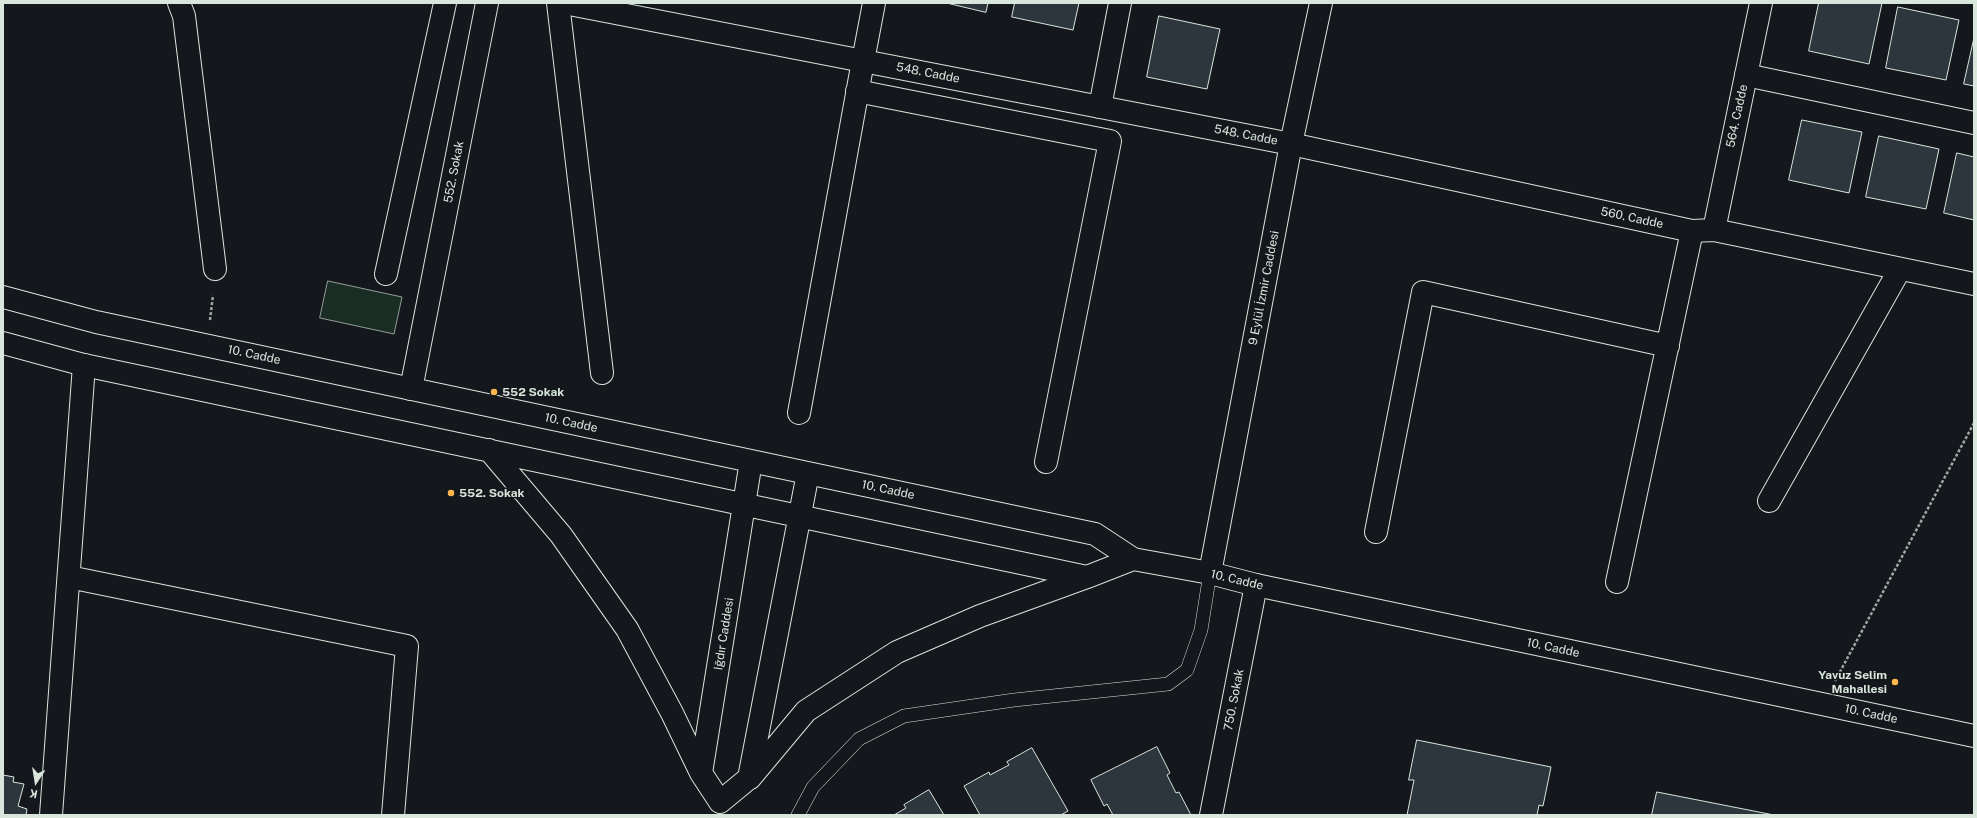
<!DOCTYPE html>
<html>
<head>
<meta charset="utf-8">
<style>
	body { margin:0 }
	#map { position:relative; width:1977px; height:818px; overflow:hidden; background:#14181c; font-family:"Public Sans",sans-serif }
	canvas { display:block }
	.frame { position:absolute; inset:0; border:4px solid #d8e6dc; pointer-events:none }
	.north { position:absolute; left:16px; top:762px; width:40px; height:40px; -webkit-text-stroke:3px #14181c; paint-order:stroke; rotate:192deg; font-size:11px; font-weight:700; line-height:16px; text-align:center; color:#d8e6dc }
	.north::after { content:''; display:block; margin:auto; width:14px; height:18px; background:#d8e6dc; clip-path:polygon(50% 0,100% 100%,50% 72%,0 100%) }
</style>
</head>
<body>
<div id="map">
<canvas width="1977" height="818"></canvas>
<div class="frame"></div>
<div class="north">K</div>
</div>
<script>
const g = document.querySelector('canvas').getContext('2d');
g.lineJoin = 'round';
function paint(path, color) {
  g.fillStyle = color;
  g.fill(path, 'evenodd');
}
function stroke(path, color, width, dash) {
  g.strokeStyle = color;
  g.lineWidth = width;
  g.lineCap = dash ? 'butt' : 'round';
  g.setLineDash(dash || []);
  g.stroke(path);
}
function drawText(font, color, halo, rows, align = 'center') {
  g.font = font + ' "Public Sans",sans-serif';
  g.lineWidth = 3;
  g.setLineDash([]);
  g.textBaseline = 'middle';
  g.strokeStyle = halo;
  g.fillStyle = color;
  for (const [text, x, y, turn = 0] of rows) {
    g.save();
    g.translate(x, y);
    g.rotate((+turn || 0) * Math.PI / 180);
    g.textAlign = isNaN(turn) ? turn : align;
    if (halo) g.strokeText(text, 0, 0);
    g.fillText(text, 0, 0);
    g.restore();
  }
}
const green = new Path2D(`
	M328,281L402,297L394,334L320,318Z`);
paint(green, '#1a2d24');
stroke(green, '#939e99', 1);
const building = new Path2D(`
	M947,3H988L986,12Z
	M1015,3H1079L1073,30L1012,17Z
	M1819,3H1882L1869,64L1809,51Z
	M1898,7L1959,20L1946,80L1886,68Z
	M1159,16L1220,29L1207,89L1147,77Z
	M1974,38V86L1964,84Z
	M1802,120L1862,132L1849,193L1789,180Z
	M1879,136L1939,149L1926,209L1866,197Z
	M1957,153L1974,157V220L1944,213Z
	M1417,740L1551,767L1543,806L1539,805L1537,815H1407L1414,780H1409Z
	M1157,747L1170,773L1167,775L1176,793L1179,792L1191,815H1113L1107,804L1104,806L1091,780Z
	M1032,748L1068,811L1061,815H980L964,786L989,772L990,775L1009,765L1007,762Z
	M3,775L14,777L13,782L24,784L18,806L27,809L26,815H3Z
	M929,790L944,815H894L906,808L904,805Z
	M1657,792L1774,815H1652Z`);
paint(building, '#2c363c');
stroke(building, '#d8e6dc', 1);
const service = new Path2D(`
	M798,815L813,787L859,739L904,716L1014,700L1168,684L1187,670L1201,630L1210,573`);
const minor = new Path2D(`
	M179,3L184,16L215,269
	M558,3L602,373
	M1746,75L1974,123
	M857,91L1110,141L1046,462
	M1100,107L1120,3
	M386,274L445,3
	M411,389L487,3
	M799,413L863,61
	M1769,501L1900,269
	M1376,532L1423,292L1668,346
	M69,577L407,646L393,815
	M1617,582L1692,231
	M51,815L84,365
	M1211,815L1256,585`);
const tertiary = new Path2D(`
	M564,3L1291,144L1692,231L1714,230L1974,284
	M863,61L874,3
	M1714,230L1761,3`);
const secondary = new Path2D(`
	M3,297L96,322L1095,534L1133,559L1087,577L84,365L3,343
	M489,450L561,535L627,629L672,713L701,773
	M751,461L701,773L720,802L749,778L808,473
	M1133,559L1210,573L1256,585L1974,736
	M1210,573L1291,144L1321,3
	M750,778L806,711L897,652L980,616L1087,577`);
stroke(service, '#d8e6dc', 14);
stroke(minor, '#d8e6dc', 24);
stroke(tertiary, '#d8e6dc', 24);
stroke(secondary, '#d8e6dc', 24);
stroke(new Path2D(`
	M210,320L213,295
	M1835,681L1974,423`), '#9da8a2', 2.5, [3, 2]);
stroke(service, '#14181c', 13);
stroke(minor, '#14181c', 22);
stroke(tertiary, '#14181c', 22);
stroke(secondary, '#14181c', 22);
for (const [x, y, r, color] of [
	[494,392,4,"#ffb74d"],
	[451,493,4,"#ffb74d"],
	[1895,682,4,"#ffb74d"]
]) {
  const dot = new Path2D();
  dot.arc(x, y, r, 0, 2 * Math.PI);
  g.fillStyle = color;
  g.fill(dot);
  stroke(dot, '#14181c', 1.5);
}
drawText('12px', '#d8e6dc', '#14181c', [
	["548. Cadde",928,73,11],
	["564. Cadde",1737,116,-78],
	["548. Cadde",1246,135,11],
	["552. Sokak",454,172,-79],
	["560. Cadde",1632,218,12],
	["9 Eylül İzmir Caddesi",1264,288,-79],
	["10. Cadde",254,355,12],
	["10. Cadde",571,423,12],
	["10. Cadde",888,490,12],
	["10. Cadde",1237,580,13],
	["Iğdır Caddesi",724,634,-81],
	["10. Cadde",1553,648,12],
	["750. Sokak",1234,700,-79],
	["10. Cadde",1871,714,12]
]);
drawText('bold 12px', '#d8e6dc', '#14181c', [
	["552 Sokak",502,392],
	["552. Sokak",459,493],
	["Yavuz Selim",1887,675,"right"],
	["Mahallesi",1887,689,"right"]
], 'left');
</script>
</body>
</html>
